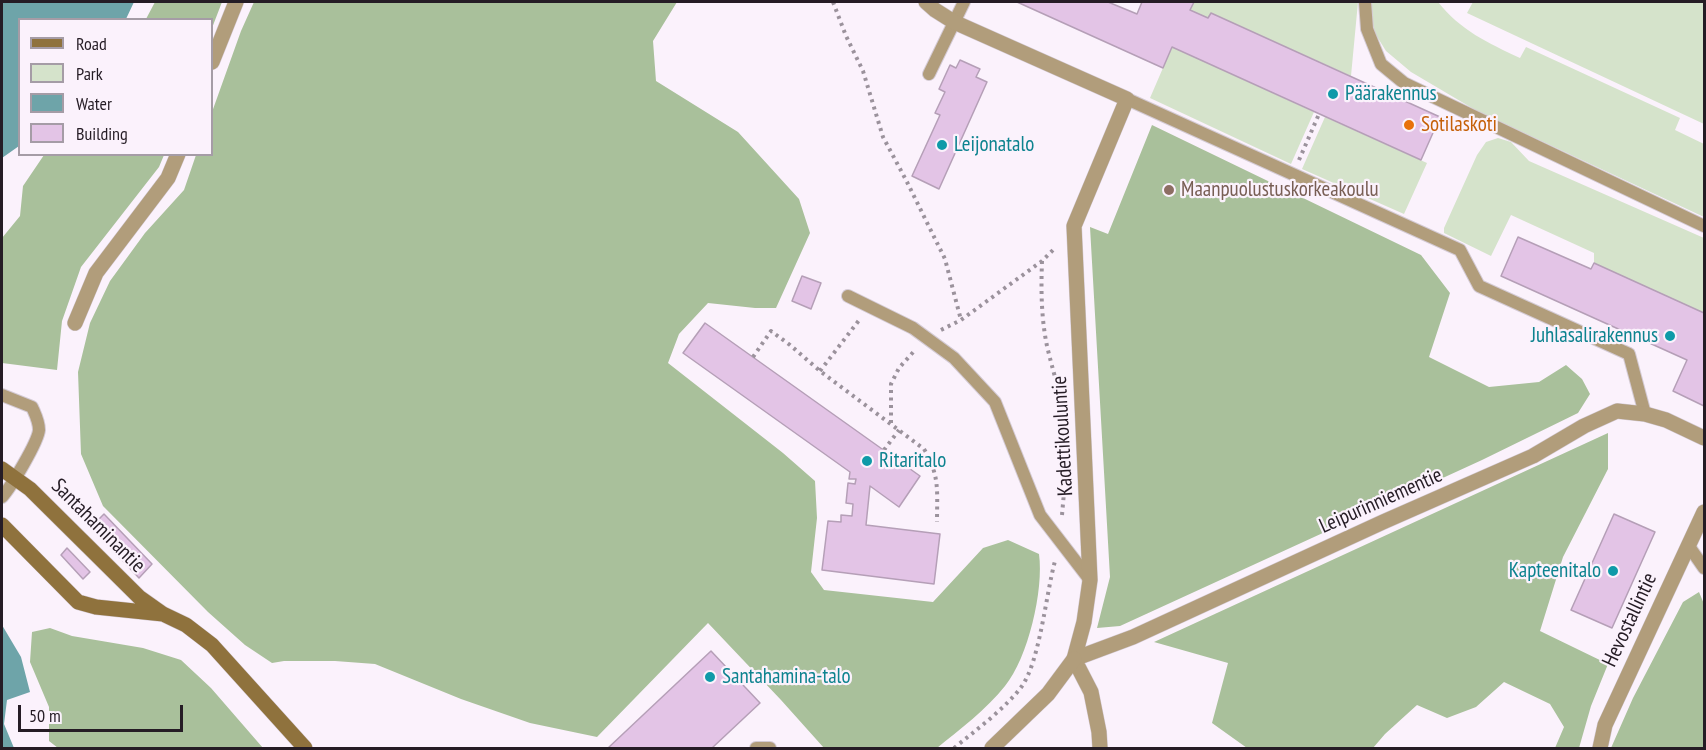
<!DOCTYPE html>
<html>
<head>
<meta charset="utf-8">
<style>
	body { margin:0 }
	#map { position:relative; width:1706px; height:750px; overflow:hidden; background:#fbf2fc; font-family:"PT Sans Narrow",sans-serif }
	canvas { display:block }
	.frame { position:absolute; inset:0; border:3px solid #251c25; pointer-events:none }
	.legend { position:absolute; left:18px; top:18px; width:195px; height:138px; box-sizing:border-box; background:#fbf2fc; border:2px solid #a59ca6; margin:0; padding:8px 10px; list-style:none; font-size:18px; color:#251c25 }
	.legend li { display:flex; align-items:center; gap:12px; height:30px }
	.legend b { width:30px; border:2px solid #a59ca6 }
	.scale { position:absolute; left:18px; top:705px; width:165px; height:27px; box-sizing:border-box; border:3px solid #251c25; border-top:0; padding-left:8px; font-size:18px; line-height:21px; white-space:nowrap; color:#251c25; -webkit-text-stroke:4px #fbf2fc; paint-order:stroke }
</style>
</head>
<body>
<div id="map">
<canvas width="1706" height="750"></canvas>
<div class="frame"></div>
<ul class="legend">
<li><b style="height:8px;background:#8f723d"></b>Road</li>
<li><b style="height:16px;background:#d5e3cb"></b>Park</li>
<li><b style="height:16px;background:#6ea4a9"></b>Water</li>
<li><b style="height:16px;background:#e3c4e6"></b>Building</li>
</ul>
<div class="scale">50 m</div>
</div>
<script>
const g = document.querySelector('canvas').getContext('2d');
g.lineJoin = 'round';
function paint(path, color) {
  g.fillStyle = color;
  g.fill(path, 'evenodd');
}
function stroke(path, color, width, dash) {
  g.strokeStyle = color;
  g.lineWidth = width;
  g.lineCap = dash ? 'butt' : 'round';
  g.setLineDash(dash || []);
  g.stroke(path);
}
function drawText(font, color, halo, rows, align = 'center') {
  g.font = font + ' "PT Sans Narrow",sans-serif';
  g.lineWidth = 4.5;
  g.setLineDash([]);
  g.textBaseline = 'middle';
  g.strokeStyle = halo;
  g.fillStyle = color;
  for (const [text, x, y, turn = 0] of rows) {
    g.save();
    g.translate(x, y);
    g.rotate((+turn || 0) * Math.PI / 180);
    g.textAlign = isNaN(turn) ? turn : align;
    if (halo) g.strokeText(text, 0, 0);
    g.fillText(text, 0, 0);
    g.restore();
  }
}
paint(new Path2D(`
	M1194,2H1358L1351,76L1211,13L1208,18L1190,10Z
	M1372,2H1438C1460,30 1488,43 1520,58L1526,47L1680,118L1675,130L1704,144V217L1477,111L1411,72L1386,51L1376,35L1371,21Z
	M1473,2H1704V124L1467,13Z
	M1172,47L1314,112L1291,164L1150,98Z
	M1325,117L1427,163L1404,214L1302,169Z
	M1498,138L1511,142L1529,161L1704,238V313L1594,263V253L1511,215L1491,256L1444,233V228L1477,155L1486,142Z`), '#d5e3cb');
paint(new Path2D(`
	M155,2H222L212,28V20L146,19Z
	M254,2H677L653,41L656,81L738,132L799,199L810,233L776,308H755L708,303L679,334L668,363L783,453L815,481L817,518L811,572L824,590L933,602L983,548L1008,540L1039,554C1044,590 1028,658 1005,686C987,709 959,730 937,748H824L781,700L708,623L597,737L530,723L461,699L375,664L335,661H284L272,663L245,645L208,612L103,506L81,454L78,372L90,323L110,281L145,233L184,190L196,155L212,154V112L241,31Z
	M1152,125L1421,255L1450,293L1429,357L1489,387L1539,382L1566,365L1582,379L1590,394L1578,413L1482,460L1120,626L1097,628L1110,577L1090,227L1108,234Z
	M44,155H164L159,167L81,267L62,321L57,370L2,363V238L20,216L23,186Z
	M1608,433V469L1563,557L1540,631L1608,664L1591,706L1579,748H1555L1564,727L1550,704L1504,682L1476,707L1447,718L1417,705L1385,734L1373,748H1247L1212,723L1228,663L1154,642Z
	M1699,592L1704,604V748H1611L1633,698L1683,602Z
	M50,628L72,636L143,648L181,660L211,688L263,748H58L49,741V707L30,662L32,632Z`), '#a9c09b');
paint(new Path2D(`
	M2,2H134L126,19L20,20L19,146L2,158Z
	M2,625L21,657L30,692L7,700L4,724L14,748H2Z`), '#6ea4a9');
const building = new Path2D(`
	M1017,2H1108L1137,14L1142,2H1194L1190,10L1208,18L1211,13L1440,117L1421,160L1172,47L1163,68Z
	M960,60L980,69L976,77L987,82L939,189L912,176L940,115L935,113L945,92L939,89L950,65L956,68Z
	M1518,237L1591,269L1594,263L1704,313V406L1673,391L1687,360L1501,276Z
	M802,276L821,283L811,309L792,301Z
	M705,323L920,476L899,507L870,486L866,525L940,534L934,584L822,570L828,521L841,522V515L852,516L853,504L846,503L848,483L855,484L856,479H849L850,472L683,353Z
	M104,514L152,564L139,578L91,527Z
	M1614,514L1655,532L1612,628L1571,610Z
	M67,548L90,572L83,579L61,555Z
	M711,651L760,703L712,748H608Z`);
paint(building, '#e3c4e6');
stroke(building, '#b59fb7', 1.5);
const service = new Path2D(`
	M1365,2L1367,29L1381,64L1404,83L1704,226
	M929,74L964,2
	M1127,99L1460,250L1479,286L1629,354L1645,414
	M848,296L913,328L954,358L995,402L1040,515L1090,580
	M2,395L32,407C35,414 39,421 39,430C38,442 11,487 2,497
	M1688,545L1704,568
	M756,748H770`);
const minor = new Path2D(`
	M926,2L935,10L954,22L1127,99L1074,226L1090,580L1084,622L1074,659
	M212,62L236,2
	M75,323L96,273L168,178L178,154
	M1074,659L1133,637L1383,522L1533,456L1584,426L1617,411L1645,414L1666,420L1704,438
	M1074,659L1091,692L1099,732L1100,748`);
const tertiary = new Path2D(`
	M992,748L1048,694L1074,659
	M1600,748L1605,725L1704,512`);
const secondary = new Path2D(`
	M2,469L30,489L139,597L163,614L186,625L212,645L305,748
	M2,525L78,602L96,607L163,614`);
stroke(service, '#d4cbd5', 14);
stroke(minor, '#d4cbd5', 16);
stroke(tertiary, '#d4cbd5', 16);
stroke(secondary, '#d4cbd5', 16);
stroke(new Path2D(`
	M833,2L846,36L863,71L883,137L906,180L945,259L961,320
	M1299,160L1319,114
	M1042,261C1041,289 1041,317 1047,346C1052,368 1059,388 1062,411
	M941,330L961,320L1042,261L1056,247
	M753,357L771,331L790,345L820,371L924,449C940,476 937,491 937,522
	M820,371L860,319
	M891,423V384L899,368L916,349
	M884,450L899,430
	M1062,515L1065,481
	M954,748C975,731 1007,707 1022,686C1040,660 1046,594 1055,561`), '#9b929c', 4, [3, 4.5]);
stroke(service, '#b19d7b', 12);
stroke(minor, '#b19d7b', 15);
stroke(tertiary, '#b19d7b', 15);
stroke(secondary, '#8f723d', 15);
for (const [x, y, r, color] of [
	[1333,94,6,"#0f9aa8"],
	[1409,125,6,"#e8710a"],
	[942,145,6,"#0f9aa8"],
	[1169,190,6,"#8d6e63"],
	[1670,336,6,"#0f9aa8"],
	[867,461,6,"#0f9aa8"],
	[1613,571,6,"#0f9aa8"],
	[710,677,6,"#0f9aa8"]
]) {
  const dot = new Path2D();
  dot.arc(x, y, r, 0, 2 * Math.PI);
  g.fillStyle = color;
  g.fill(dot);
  stroke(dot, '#fbf2fc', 2);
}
drawText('21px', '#0d838f', '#fbf2fc', [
	["Päärakennus",1345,94],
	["Leijonatalo",954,145],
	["Juhlasalirakennus",1658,336,"right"],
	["Ritaritalo",879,461],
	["Kapteenitalo",1601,571,"right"],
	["Santahamina-talo",722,677]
], 'left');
drawText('21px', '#c56008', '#fbf2fc', [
	["Sotilaskoti",1421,125]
], 'left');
drawText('21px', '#785e54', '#fbf2fc', [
	["Maanpuolustuskorkeakoulu",1181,190]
], 'left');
drawText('21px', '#251c25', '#fbf2fc', [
	["Kadettikouluntie",1063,436,-93],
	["Leipurinniementie",1381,501,-24],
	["Santahaminantie",98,526,45],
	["Hevostallintie",1630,620,-65]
]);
</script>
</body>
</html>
